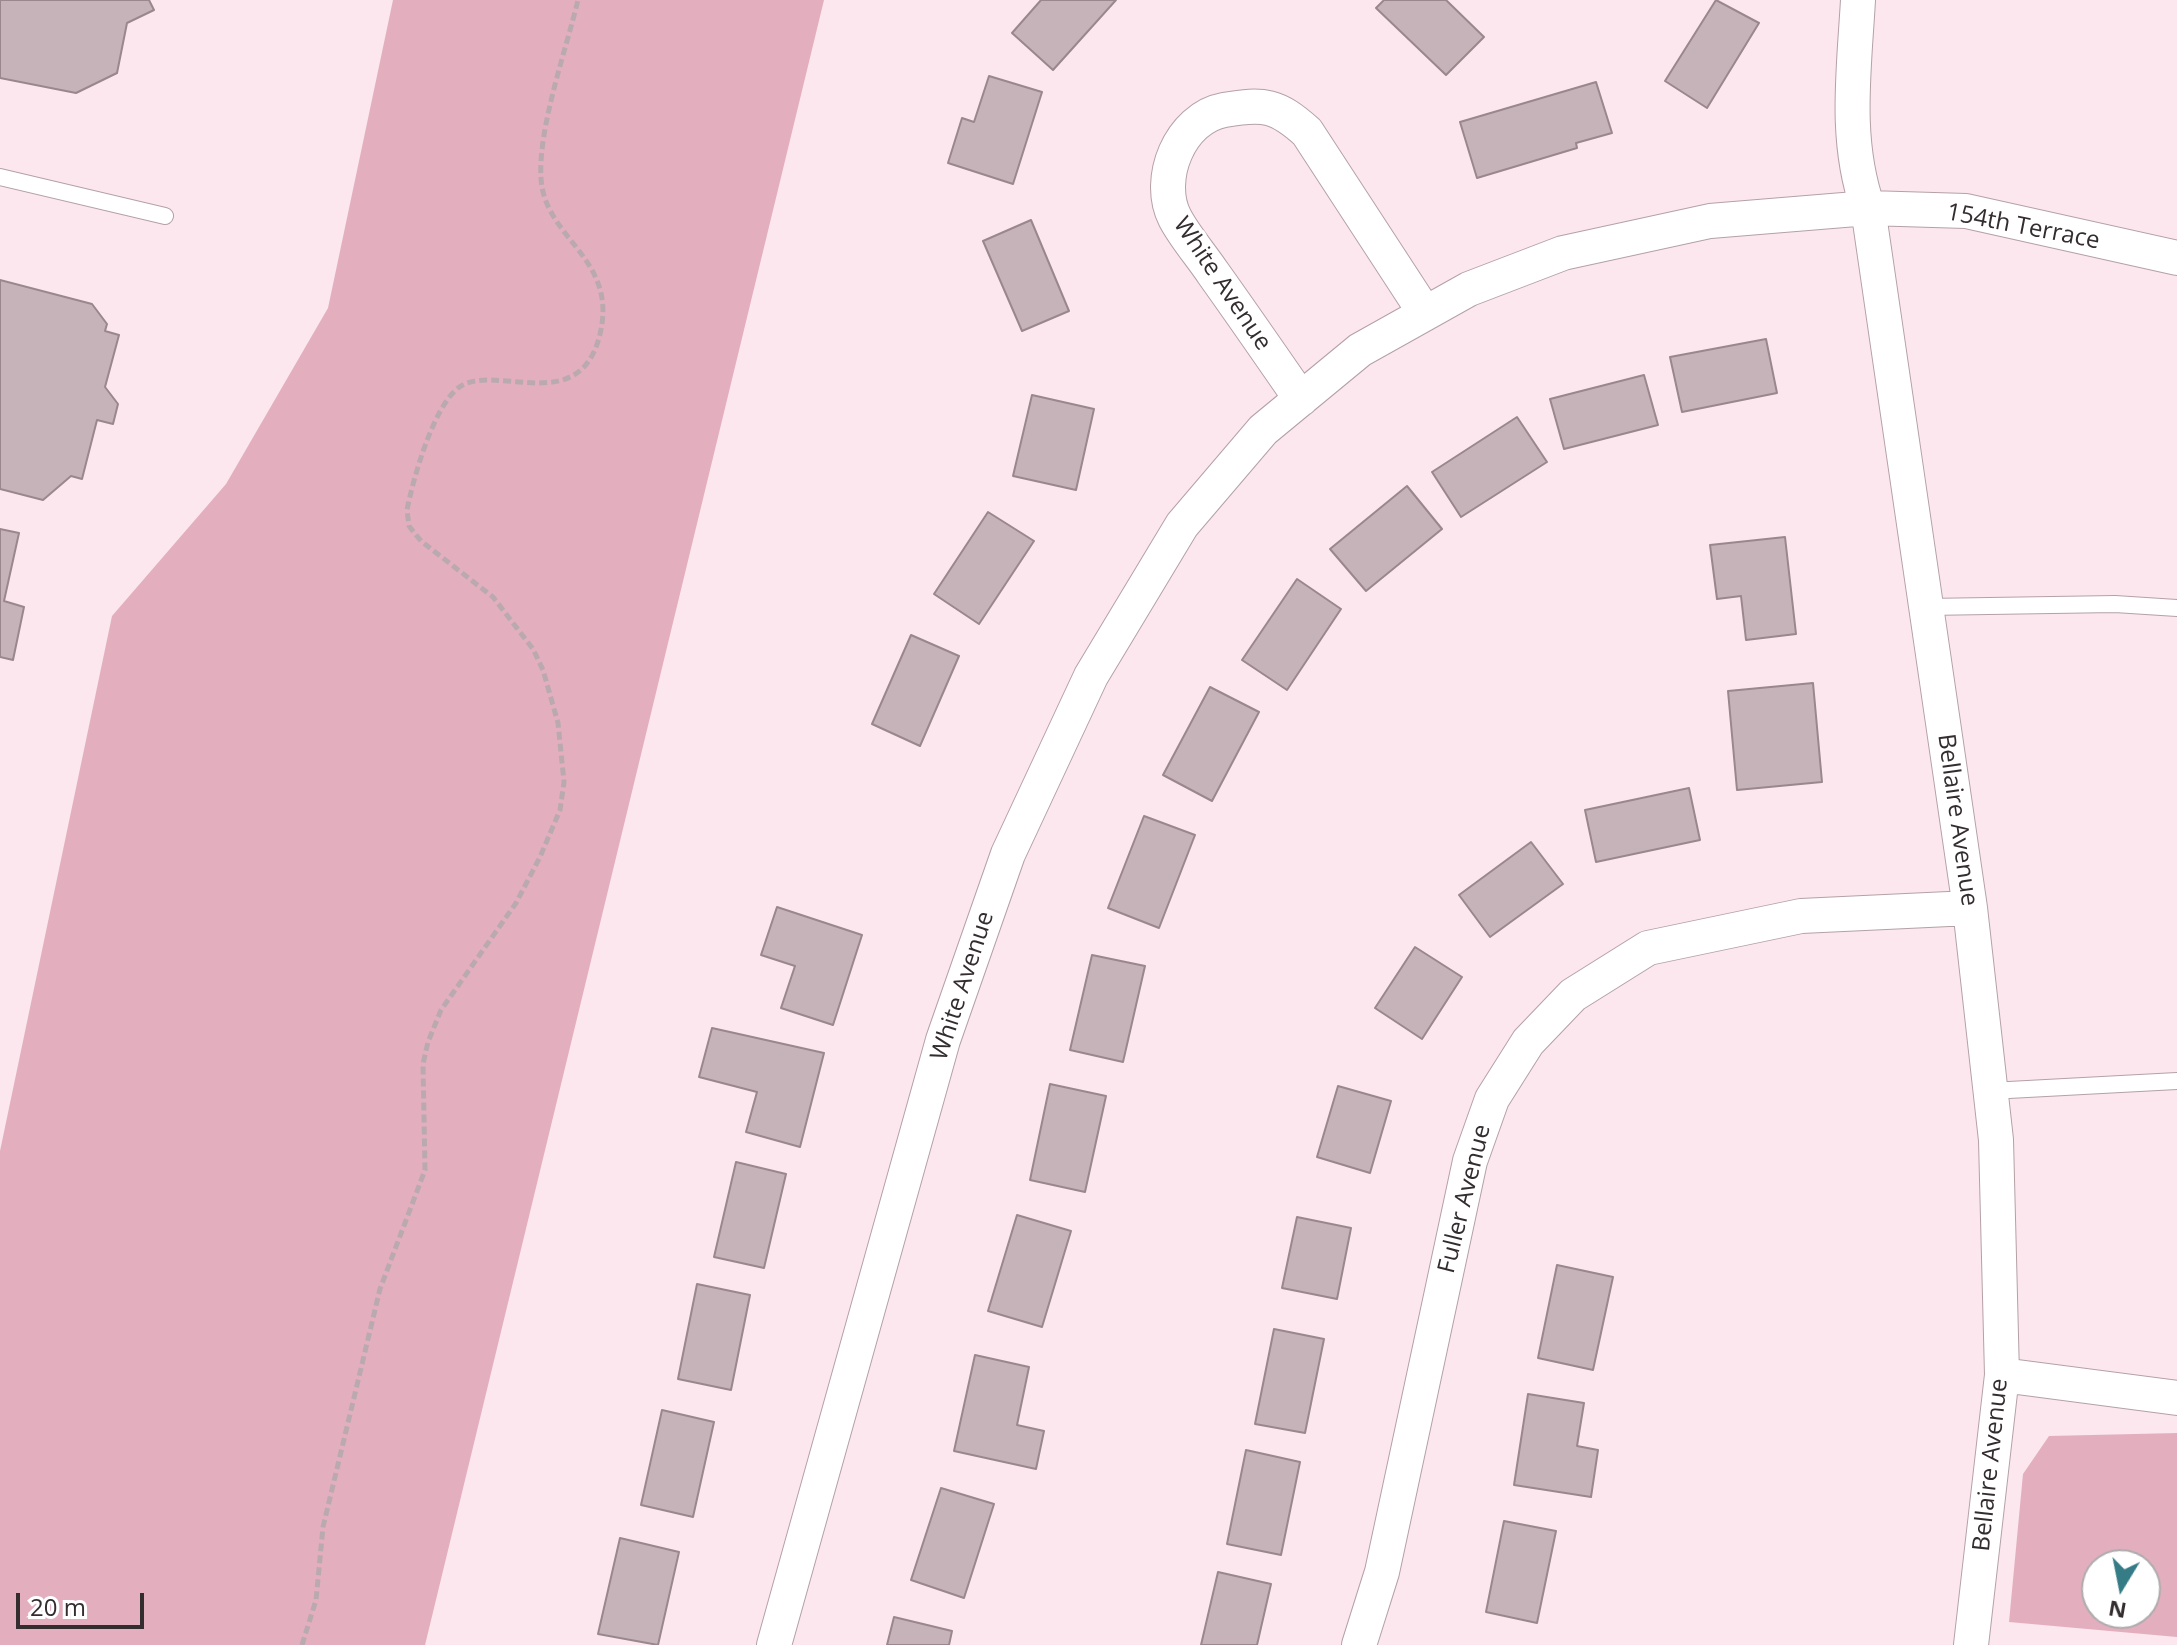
<!DOCTYPE html>
<html>
<head>
<meta charset="utf-8">
<style>
	body { margin:0 }
	#map { position:relative; width:2177px; height:1645px; overflow:hidden; background:#fbe7ed; font-family:"Open Sans",sans-serif }
	canvas { display:block }
	.north { position:absolute; left:2081px; top:1549px; width:80px; height:80px; box-sizing:border-box; background:#fff; border:2px solid #aeabac; border-radius:50%; rotate:190deg; font-size:22px; font-weight:700; line-height:32px; text-align:center; color:#342d2f }
	.north::after { content:''; display:block; margin:auto; width:28px; height:36px; background:#357c87; clip-path:polygon(50% 0,100% 100%,50% 72%,0 100%) }
	.scale { position:absolute; left:16px; top:1593px; width:128px; height:36px; box-sizing:border-box; border:4px solid #342d2f; border-top:0; padding-left:10px; font-size:24px; line-height:28px; white-space:nowrap; color:#342d2f; -webkit-text-stroke:6px #fff; paint-order:stroke }
</style>
</head>
<body>
<div id="map">
<canvas width="2177" height="1645"></canvas>
<div class="north">N</div>
<div class="scale">20 m</div>
</div>
<script>
const g = document.querySelector('canvas').getContext('2d');
g.lineJoin = 'round';
function paint(path, color) {
  g.fillStyle = color;
  g.fill(path, 'evenodd');
}
function stroke(path, color, width, dash) {
  g.strokeStyle = color;
  g.lineWidth = width;
  g.lineCap = dash ? 'butt' : 'round';
  g.setLineDash(dash || []);
  g.stroke(path);
}
function drawText(font, color, halo, rows, align = 'center') {
  g.font = font + ' "Open Sans",sans-serif';
  g.lineWidth = 7;
  g.setLineDash([]);
  g.textBaseline = 'middle';
  g.strokeStyle = halo;
  g.fillStyle = color;
  for (const [text, x, y, turn = 0] of rows) {
    g.save();
    g.translate(x, y);
    g.rotate((+turn || 0) * Math.PI / 180);
    g.textAlign = isNaN(turn) ? turn : align;
    if (halo) g.strokeText(text, 0, 0);
    g.fillText(text, 0, 0);
    g.restore();
  }
}
paint(new Path2D(`
	M393,0H824L425,1645H0V1151L112,616L226,484L328,308Z
	M2177,1433V1637L2009,1622L2023,1474L2049,1436ZM2097,1565H2145V1613H2097Z`), '#e3afbf');
const building = new Path2D(`
	M0,0H149L154,10L127,23L117,73L76,93L0,78Z
	M1041,0H1116L1053,70L1012,33Z
	M1384,0H1446L1484,37L1446,75L1376,8Z
	M1716,0L1759,23L1707,108L1665,81Z
	M989,76L1042,92L1013,184L948,163L962,118L974,122Z
	M1596,82L1612,133L1576,143L1577,148L1477,178L1460,122Z
	M1031,220L1069,311L1022,331L983,241Z
	M0,280L92,304L107,324L105,331L119,335L105,387L118,404L113,424L97,420L82,479L71,476L43,500L0,489Z
	M1766,339L1777,393L1682,412L1670,357Z
	M1644,375L1658,425L1564,449L1550,399Z
	M1032,395L1094,409L1076,490L1013,476Z
	M1517,417L1547,462L1461,517L1432,472Z
	M1407,486L1442,529L1366,591L1330,549Z
	M988,512L1034,541L979,624L934,594Z
	M0,529L19,533L4,601L24,607L13,660L0,657Z
	M1785,537L1796,634L1746,640L1741,596L1717,599L1710,545Z
	M1297,579L1341,609L1287,690L1242,660Z
	M911,635L959,656L920,746L872,724Z
	M1813,683L1822,782L1737,790L1728,691Z
	M1210,687L1259,712L1212,801L1163,775Z
	M1689,788L1700,840L1596,862L1585,810Z
	M1144,816L1195,835L1159,928L1108,908Z
	M1531,842L1563,884L1490,937L1459,895Z
	M777,907L862,935L833,1025L781,1008L795,966L761,955Z
	M1415,947L1462,977L1422,1039L1375,1008Z
	M1092,955L1145,966L1123,1062L1070,1050Z
	M712,1028L824,1053L800,1147L746,1132L757,1092L699,1077Z
	M1050,1084L1106,1096L1085,1192L1030,1180Z
	M1338,1086L1391,1101L1370,1173L1317,1157Z
	M736,1162L786,1174L764,1268L714,1257Z
	M1017,1215L1071,1231L1042,1327L988,1311Z
	M1297,1217L1351,1228L1337,1299L1282,1288Z
	M1557,1265L1613,1277L1593,1370L1538,1358Z
	M697,1284L750,1295L731,1390L678,1379Z
	M1274,1329L1324,1339L1305,1433L1255,1424Z
	M975,1355L1029,1367L1017,1425L1044,1431L1036,1469L954,1451Z
	M1528,1394L1584,1403L1577,1446L1598,1450L1591,1497L1514,1485Z
	M662,1410L714,1422L693,1517L641,1505Z
	M1246,1450L1300,1462L1281,1555L1227,1544Z
	M941,1488L994,1504L964,1598L911,1580Z
	M1504,1521L1556,1531L1537,1623L1486,1612Z
	M620,1538L679,1552L658,1645L598,1634Z
	M1218,1572L1271,1584L1257,1645H1201Z
	M894,1617L952,1631L949,1645H887Z`);
paint(building, '#c6b3b9');
stroke(building, '#9a878d', 2);
const service = new Path2D(`
	M0,177L165,216
	M1926,607L2115,604L2177,608
	M1990,1091L2177,1081`);
const minor = new Path2D(`
	M1858,0C1854,71 1844,140 1868,208L1970,908L1996,1140L2002,1375L1971,1645
	M1301,399C1272,357 1243,315 1213,273C1201,255 1185,237 1175,218C1155,179 1180,118 1224,110C1264,103 1277,105 1307,132L1425,313
	M2002,1375L2177,1398
	M774,1645L943,1040L1008,854L1091,676L1182,525L1263,430L1360,350L1469,289L1563,253L1710,221L1868,208L1966,211L2177,258
	M1359,1645L1382,1572L1470,1161L1492,1099L1528,1042L1573,995L1648,948L1801,916L1970,908`);
stroke(service, '#b4a1a6', 18);
stroke(minor, '#b4a1a6', 36);
stroke(new Path2D(`
	M302,1645L316,1600L323,1527L380,1289L425,1170L423,1064L428,1042L441,1010L516,903L540,857L560,810L564,782L558,723L543,670L533,649L493,597L421,541L409,526L407,510C413,479 433,408 458,388C492,361 577,418 599,338C621,258 544,240 541,178C538,128 566,50 578,0`), '#baaaaf', 5, [8, 4]);
stroke(service, '#fff', 16);
stroke(minor, '#fff', 34);
drawText('24px', '#342d2f', '#fff', [
	["154th Terrace",2023,227,11],
	["White Avenue",1222,284,56],
	["Bellaire Avenue",1957,820,82],
	["White Avenue",963,986,-72],
	["Fuller Avenue",1465,1199,-76],
	["Bellaire Avenue",1991,1465,-84]
]);
</script>
</body>
</html>
